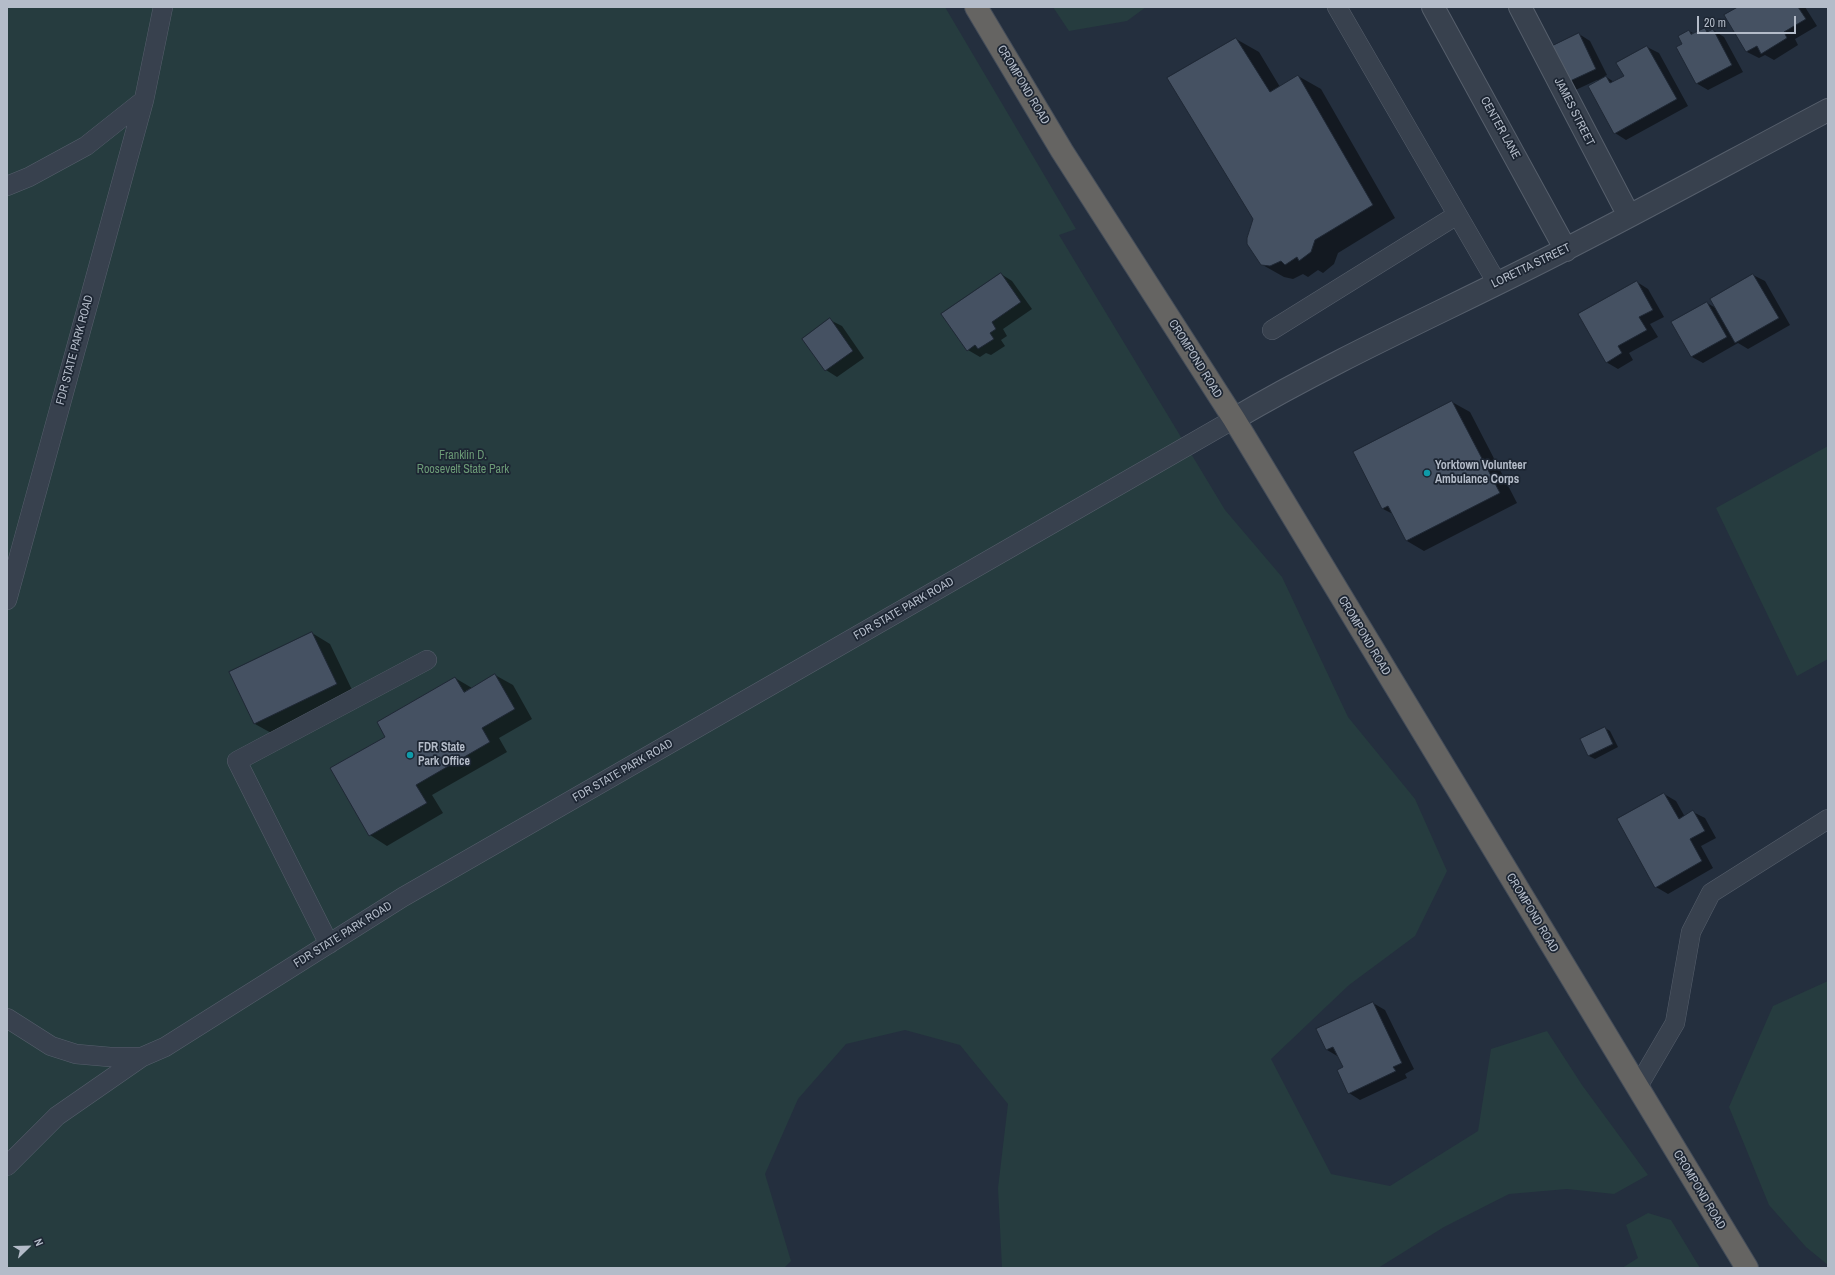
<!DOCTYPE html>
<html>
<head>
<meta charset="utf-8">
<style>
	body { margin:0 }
	#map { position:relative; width:1835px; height:1275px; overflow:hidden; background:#242f3e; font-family:"Archivo Narrow",sans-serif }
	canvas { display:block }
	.frame { position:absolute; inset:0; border:8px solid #b4bcc9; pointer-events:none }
	.north { position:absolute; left:8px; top:1227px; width:40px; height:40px; -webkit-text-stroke:3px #1d2633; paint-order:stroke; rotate:67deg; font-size:11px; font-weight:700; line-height:16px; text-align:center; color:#b4bcc9 }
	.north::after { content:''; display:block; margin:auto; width:14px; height:18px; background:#b4bcc9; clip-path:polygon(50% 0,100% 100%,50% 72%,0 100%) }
	.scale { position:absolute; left:1697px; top:16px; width:99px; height:18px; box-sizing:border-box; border:2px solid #b4bcc9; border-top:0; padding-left:5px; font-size:12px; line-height:14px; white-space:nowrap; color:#b4bcc9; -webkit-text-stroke:3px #1d2633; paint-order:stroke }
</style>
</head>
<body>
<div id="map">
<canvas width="1835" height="1275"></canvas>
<div class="frame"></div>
<div class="north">N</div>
<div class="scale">20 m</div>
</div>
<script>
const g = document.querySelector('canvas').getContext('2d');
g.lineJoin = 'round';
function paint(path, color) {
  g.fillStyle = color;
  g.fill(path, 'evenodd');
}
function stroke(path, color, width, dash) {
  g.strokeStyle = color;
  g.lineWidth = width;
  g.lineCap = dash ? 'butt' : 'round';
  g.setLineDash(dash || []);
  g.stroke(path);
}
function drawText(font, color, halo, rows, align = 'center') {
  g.font = font + ' "Archivo Narrow",sans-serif';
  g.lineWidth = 3.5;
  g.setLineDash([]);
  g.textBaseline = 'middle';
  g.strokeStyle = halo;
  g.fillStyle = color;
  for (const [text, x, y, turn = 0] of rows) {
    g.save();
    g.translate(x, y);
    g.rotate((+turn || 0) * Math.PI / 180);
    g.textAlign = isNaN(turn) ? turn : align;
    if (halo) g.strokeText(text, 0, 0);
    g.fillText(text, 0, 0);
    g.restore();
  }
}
paint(new Path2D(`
	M7,7H945L1076,229L1059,235L1225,510L1282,577L1348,717L1415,799L1447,871L1415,936L1349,985L1271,1059L1331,1174L1390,1186L1478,1131L1491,1049L1547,1031L1582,1085L1648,1175L1614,1194L1567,1189L1509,1194L1444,1227L1378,1268H1002L998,1188L1008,1104L960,1045L905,1030L846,1044L798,1099L765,1174L791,1261L784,1268H7Z
	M1053,7H1146L1127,21L1069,31Z
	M1828,446V659L1797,676L1716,508Z
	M1828,981V1265L1806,1247L1769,1205L1729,1107L1773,1006Z
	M1648,1213L1671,1220L1700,1268H1622L1638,1258L1626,1225Z`), '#263c3f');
paint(new Path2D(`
	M1740,7H1805L1817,26L1795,39L1798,45L1774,60L1765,55L1759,58L1747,52L1726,15Z
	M1705,29L1710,32L1713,30L1724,37L1743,72L1708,90L1696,83L1683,44L1689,31L1695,34Z
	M1579,34L1590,41L1607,75L1605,76L1614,82L1625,76L1647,47L1659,53L1688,106L1626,140L1615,133L1597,80L1567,94Z
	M1236,39L1259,52L1280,87L1298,76L1321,89L1395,218L1338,253L1334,264L1323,273L1318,270L1308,277L1303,274L1293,279L1284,277L1261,264L1254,219Z
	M1001,274L1012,281L1032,309L1003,329L1007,336L1001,340L1005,346L991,355L986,353L980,357L968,350L943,314Z
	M1753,275L1765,281L1790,325L1748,349L1738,343L1703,363L1692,357L1707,303L1716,308Z
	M1637,282L1648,289L1664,317L1650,324L1658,337L1629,353L1633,360L1618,369L1606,362Z
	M830,320L842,326L864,358L837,377L826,370Z
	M1452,402L1470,412L1517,503L1424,551L1407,541L1393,514L1383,509L1354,453Z
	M312,633L330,644L354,694L273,734L255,724L231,673Z
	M495,675L513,685L532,719L499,738L507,752L432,795L443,813L387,846L370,835L387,737L455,678L472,688Z
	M1605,728L1610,731L1618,747L1595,759L1589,756L1581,740Z
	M1664,794L1676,801L1685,817L1693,812L1705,818L1716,838L1701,846L1713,868L1668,894L1656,887Z
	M1373,1003L1385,1010L1414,1069L1405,1074L1407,1078L1360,1100L1349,1093L1344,1068L1339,1057L1327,1050L1318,1030Z`), '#0007');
const building = new Path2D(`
	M1738,7H1798L1806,19L1784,32L1787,38L1761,54L1757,46L1746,52L1724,15Z
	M1705,28L1707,32L1713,29L1732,65L1696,84L1676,47L1682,44L1678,36L1689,30L1691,34Z
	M1579,33L1596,69L1555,88L1538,53Z
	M1236,38L1270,92L1298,75L1373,205L1315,240L1311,252L1299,261L1297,257L1285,265L1281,261L1270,266L1261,265L1247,244V238L1253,219L1167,78Z
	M1647,46L1677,99L1614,134L1588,86L1606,76L1610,83L1624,76L1616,63Z
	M1001,273L1021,302L992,322L996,329L990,333L994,339L978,349L975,345L967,351L941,314Z
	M1753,274L1779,318L1735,343L1710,299Z
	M1637,281L1653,310L1639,317L1647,330L1618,346L1622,353L1606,363L1578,314Z
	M1707,302L1727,337L1691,357L1671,322Z
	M830,318L853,351L825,371L802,339Z
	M1452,401L1500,493L1406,541L1388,506L1382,509L1353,452Z
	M312,632L337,684L254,724L229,672Z
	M495,674L515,709L482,728L490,742L416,785L427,803L369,836L330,768L385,737L377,722L455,677L464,692Z
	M1605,727L1613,744L1588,756L1580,739Z
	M1664,793L1679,819L1693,810L1705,831L1690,839L1702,861L1655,888L1617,819Z
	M1373,1002L1402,1063L1393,1067L1396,1071L1348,1094L1337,1070L1343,1067L1333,1047L1326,1050L1316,1029Z`);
paint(building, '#455162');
stroke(building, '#1f2835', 1);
const service = new Path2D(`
	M1337,7L1497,283
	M7,186L29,177L86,146L144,100L163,7
	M1272,330L1457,215
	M7,600L144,100
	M329,944L237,761L427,660
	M7,1018L51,1046L76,1054L110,1057H142L165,1047L403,897L1234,419
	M1637,1088L1675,1023L1691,932L1711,893L1828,819
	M7,1166L57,1116L142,1057`);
const minor = new Path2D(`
	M1433,7L1566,250
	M1520,7L1629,216
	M1234,419C1341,356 1456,306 1566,249C1654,204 1741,156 1828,110`);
const trunk = new Path2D(`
	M976,7L1062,151L1234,419L1747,1268`);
stroke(service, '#565f6c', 20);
stroke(minor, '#565f6c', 24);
stroke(trunk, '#434c59', 24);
stroke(service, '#38414e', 19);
stroke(minor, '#38414e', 22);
stroke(trunk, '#656462', 22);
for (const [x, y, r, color] of [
	[1427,473,4,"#0f9aa8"],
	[410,755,4,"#0f9aa8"]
]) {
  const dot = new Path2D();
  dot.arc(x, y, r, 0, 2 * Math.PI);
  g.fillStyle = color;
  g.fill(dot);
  stroke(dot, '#1d2633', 1.5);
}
drawText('12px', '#b4bcc9', '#1d2633', [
	["CROMPOND ROAD",1023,85,59],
	["JAMES STREET",1574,112,63],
	["CENTER LANE",1500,128,61],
	["LORETTA STREET",1531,266,-26],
	["FDR STATE PARK ROAD",75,350,-75],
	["CROMPOND ROAD",1195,359,58],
	["FDR STATE PARK ROAD",904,609,-30],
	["CROMPOND ROAD",1364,636,59],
	["FDR STATE PARK ROAD",623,771,-30],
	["CROMPOND ROAD",1532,913,59],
	["FDR STATE PARK ROAD",343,935,-32],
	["CROMPOND ROAD",1699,1190,59]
]);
drawText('12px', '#6b9a76', '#1d2633', [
	["Franklin D.",463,456],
	["Roosevelt State Park",463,470]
]);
drawText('bold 12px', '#b4bcc9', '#1d2633', [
	["Yorktown Volunteer",1435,466],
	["Ambulance Corps",1435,480],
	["FDR State",418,748],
	["Park Office",418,762]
], 'left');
</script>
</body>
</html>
